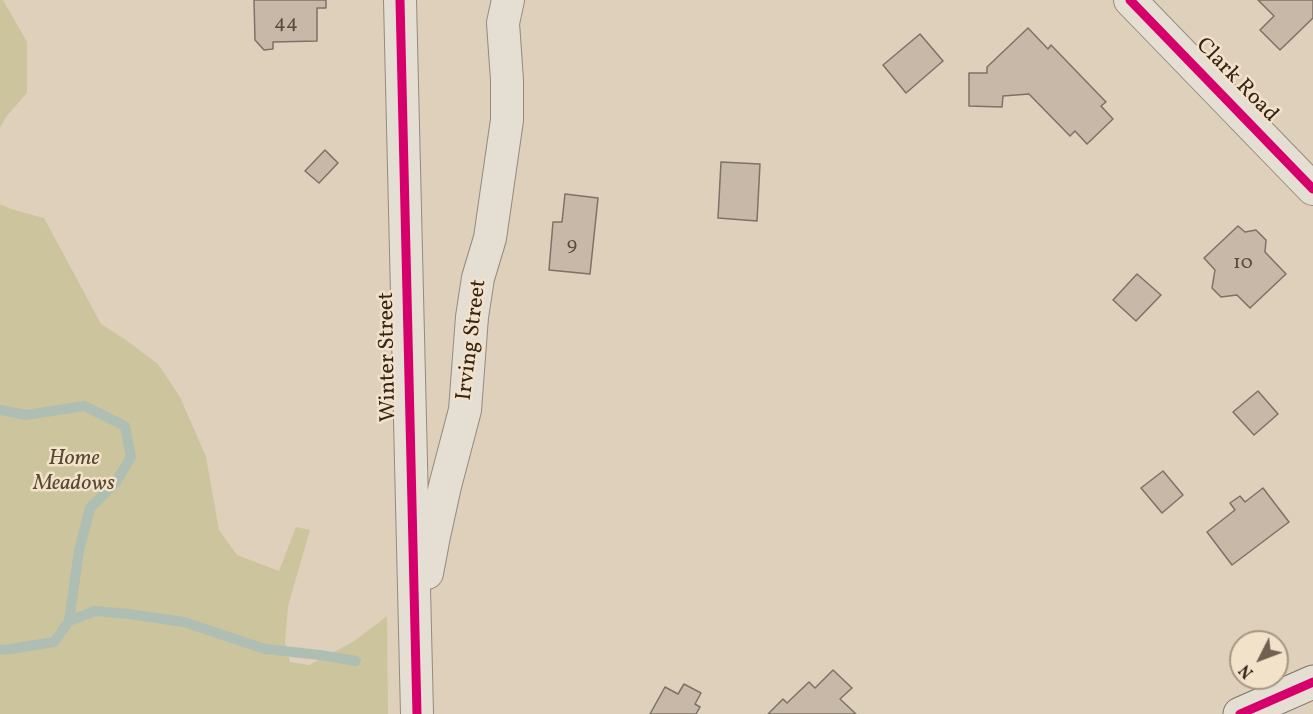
<!DOCTYPE html>
<html>
<head>
<meta charset="utf-8">
<style>
	body { margin:0 }
	#map { position:relative; width:1313px; height:714px; overflow:hidden; background:#ded0bb; font-family:Vollkorn,serif }
	canvas { display:block }
	.north { position:absolute; left:1229px; top:630px; width:60px; height:60px; box-sizing:border-box; background:#f3e2ca; border:2px solid #a79683; border-radius:50%; rotate:228deg; font-size:16px; font-weight:700; line-height:24px; text-align:center; color:#352319 }
	.north::after { content:''; display:block; margin:auto; width:21px; height:27px; background:#706052; clip-path:polygon(50% 0,100% 100%,50% 72%,0 100%) }
</style>
</head>
<body>
<div id="map">
<canvas width="1313" height="714"></canvas>
<div class="north">N</div>
</div>
<script>
const g = document.querySelector('canvas').getContext('2d');
g.lineJoin = 'round';
function paint(path, color) {
  g.fillStyle = color;
  g.fill(path, 'evenodd');
}
function stroke(path, color, width, dash) {
  g.strokeStyle = color;
  g.lineWidth = width;
  g.lineCap = dash ? 'butt' : 'round';
  g.setLineDash(dash || []);
  g.stroke(path);
}
function drawText(font, color, halo, rows, align = 'center') {
  g.font = font + ' Vollkorn,serif';
  g.lineWidth = 5;
  g.setLineDash([]);
  g.textBaseline = 'middle';
  g.strokeStyle = halo;
  g.fillStyle = color;
  for (const [text, x, y, turn = 0] of rows) {
    g.save();
    g.translate(x, y);
    g.rotate((+turn || 0) * Math.PI / 180);
    g.textAlign = isNaN(turn) ? turn : align;
    if (halo) g.strokeText(text, 0, 0);
    g.fillText(text, 0, 0);
    g.restore();
  }
}
paint(new Path2D(`
	M0,0H3L27,42V93L6,117L0,128Z
	M0,204L11,209L44,218L101,324L126,340L158,364L180,397L206,457L219,530L237,555L279,571L296,527L310,530L288,606L285,642L290,662L309,665L353,642L387,616L388,714H0Z`), '#ccc49d');
stroke(new Path2D(`
	M0,410L26,415L84,406L125,426L131,457L116,482L90,508L79,551L69,621
	M0,650L11,649L54,642L69,621L95,611L129,614L184,622L265,649L320,655L356,661`), '#aebeb3', 10);
const building = new Path2D(`
	M254,0H326V8H317V41L273,42V49L264,50L255,40Z
	M1258,0H1313V18L1280,50L1260,30L1274,16Z
	M1028,28L1048,49L1051,45L1106,102L1101,106L1113,119L1087,144L1075,131L1070,136L1029,94L1003,96L1002,107L969,106V73H987V67Z
	M920,34L943,61L906,93L883,65Z
	M325,150L338,163L319,183L305,171Z
	M721,162L760,164L757,221L718,218Z
	M565,194L598,198L590,274L549,270L553,222H562Z
	M1238,226L1245,232L1256,230L1266,240L1265,252L1286,274L1250,308L1237,295L1221,297L1212,288L1215,270L1204,258Z
	M1137,274L1161,295L1136,321L1113,300Z
	M1258,391L1278,414L1254,435L1233,412Z
	M1163,471L1183,495L1162,513L1141,488Z
	M1263,488L1289,522L1232,565L1207,532L1235,510L1230,503L1240,496L1245,502Z
	M833,670L852,688L840,699L856,714H768L783,699L787,703L809,682L815,688Z
	M684,684L701,693L695,704L700,707L696,714H650L665,687L678,694Z`);
paint(building, '#c8b8a7');
stroke(building, '#7c7267', 1.5);
const minor = new Path2D(`
	M400,0L417,714
	M1130,0L1313,189
	M427,573L434,536L445,486L465,410L472,317L478,278L490,238L507,120V80L503,23L508,0`);
const secondary = new Path2D(`
	M1240,714L1313,682`);
stroke(minor, '#948a7d', 34);
stroke(secondary, '#7c7267', 35);
stroke(minor, '#e5ded3', 32);
stroke(secondary, '#e5ded3', 33);
stroke(new Path2D(`
	M400,0L417,714
	M1130,0L1313,189
	M1240,714L1313,682`), '#d6006c', 9);
drawText('20px', '#5c4a3f', null, [
	["44",286,24],
	["9",572,246],
	["10",1243,264]
]);
drawText('22px', '#352319', '#f3e2ca', [
	["Clark Road",1236,81,46],
	["Irving Street",473,340,-83],
	["Winter Street",389,357,-91]
]);
drawText('italic 22px', '#574934', '#f3e2ca', [
	["Home",74,460],
	["Meadows",74,485]
]);
</script>
</body>
</html>
